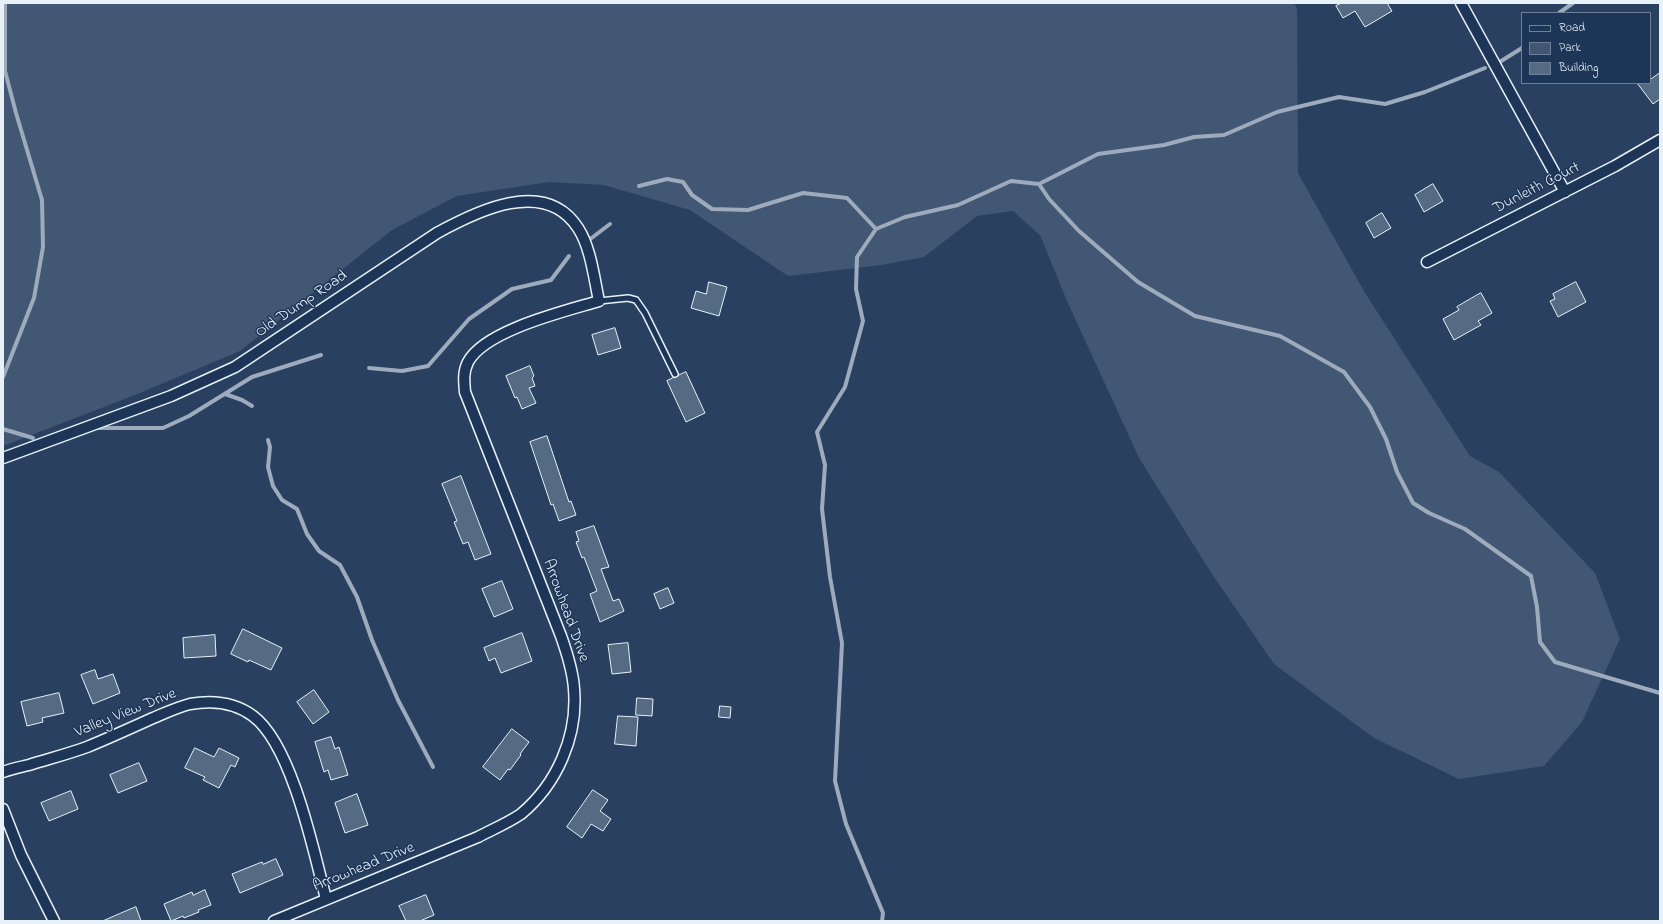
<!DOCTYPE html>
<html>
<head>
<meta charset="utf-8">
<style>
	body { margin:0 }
	#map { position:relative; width:1663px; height:924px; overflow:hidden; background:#294061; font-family:"Indie Flower",sans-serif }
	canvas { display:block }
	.frame { position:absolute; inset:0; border:4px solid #e8f1f8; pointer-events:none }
	.legend { position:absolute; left:1521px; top:12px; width:130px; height:72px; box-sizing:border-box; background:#1d3557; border:1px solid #6e8097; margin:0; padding:5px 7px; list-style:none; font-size:12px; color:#e8f1f8 }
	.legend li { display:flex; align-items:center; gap:8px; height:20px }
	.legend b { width:20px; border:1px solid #6e8097 }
</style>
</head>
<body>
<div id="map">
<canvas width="1663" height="924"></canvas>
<div class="frame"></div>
<ul class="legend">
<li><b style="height:5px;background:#1d3557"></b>Road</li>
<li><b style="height:11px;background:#415774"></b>Park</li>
<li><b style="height:11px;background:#556a83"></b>Building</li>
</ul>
</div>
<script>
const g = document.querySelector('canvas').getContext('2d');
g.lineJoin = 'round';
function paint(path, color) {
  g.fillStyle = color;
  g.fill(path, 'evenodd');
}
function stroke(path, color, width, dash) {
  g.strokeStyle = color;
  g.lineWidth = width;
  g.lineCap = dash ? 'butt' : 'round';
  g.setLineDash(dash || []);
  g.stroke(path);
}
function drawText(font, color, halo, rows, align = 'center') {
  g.font = font + ' "Indie Flower",sans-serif';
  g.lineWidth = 3;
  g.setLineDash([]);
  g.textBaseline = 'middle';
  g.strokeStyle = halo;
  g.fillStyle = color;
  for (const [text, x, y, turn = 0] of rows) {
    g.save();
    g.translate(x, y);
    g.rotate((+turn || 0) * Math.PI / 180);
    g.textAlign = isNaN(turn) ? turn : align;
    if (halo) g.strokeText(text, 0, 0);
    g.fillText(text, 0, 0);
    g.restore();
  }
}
paint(new Path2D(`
	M3,3H1294L1297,9L1298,173L1365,293L1470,456L1499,472L1595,573L1620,639L1582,722L1544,766L1459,779L1374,738L1274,664L1212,574L1139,458L1067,301L1040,235L1013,211L977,216L924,257L881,265L788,276L690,210L604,185L549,182L457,196L392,230L240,351L135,395L3,446Z`), '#415774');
stroke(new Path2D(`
	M1559,13L1573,3
	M1498,63L1522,48
	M1039,184L1049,199L1079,231L1138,282L1195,316L1280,336L1344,372L1370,407L1386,439L1397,472L1413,503L1429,513L1465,529L1531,576L1537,607L1540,642L1555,662L1660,693
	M639,186L667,179L683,182L692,195L712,209L748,210L803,193L847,198L876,229
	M589,240L610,224
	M369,368L402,371L428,366L469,319L512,289L551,280L569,256
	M3,377L34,298L43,247L42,200L16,113L5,71V3
	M225,394L242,400L252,406
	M92,428H163L189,416L252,377L321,355
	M3,429L33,438
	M268,440L270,447L268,467L273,486L282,500L297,509L307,534L319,551L340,565L357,597L372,640L398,700L433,767
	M882,921L883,913L846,824L835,781L842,643L830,577L822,509L825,465L817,432L845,387L863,321L856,289L857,257L876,229L905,217L958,205L1011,181L1039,184L1098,154L1164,145L1194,137L1224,135L1277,112L1339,97L1385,104L1425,92L1485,68`), '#9dabbd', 4);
const building = new Path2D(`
	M1342,3H1387L1392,11L1365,27L1355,11L1343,18L1336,6Z
	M1660,73V99L1653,104L1637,83H1650V80Z
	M1433,184L1443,201L1424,212L1415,195Z
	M1382,213L1391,228L1374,238L1366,223Z
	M709,282L727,287L719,316L691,308L696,291L706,294Z
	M1576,282L1586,302L1558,317L1550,301L1555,299L1553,294Z
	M1481,293L1492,313L1478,321L1481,325L1454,340L1443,319L1459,310L1457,307Z
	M615,328L621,348L598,355L592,335Z
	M530,366L534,376L532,378L535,386L529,388L536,403L522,409L517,397L515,398L506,376Z
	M686,372L705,413L686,422L667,381Z
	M547,436L569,502L571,501L576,515L559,521L553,504L551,505L530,442Z
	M461,476L491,554L475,560L468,542L463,544L454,522L457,521L442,484Z
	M594,526L609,567L601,569L613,601L619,599L624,611L600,622L590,594L597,591L584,557L582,558L576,542L579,541L576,532Z
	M502,581L513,609L494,617L482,589Z
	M668,588L674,603L660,609L654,594Z
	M243,629L282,648L271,670L249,660L248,662L231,654Z
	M522,633L532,661L501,673L495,658L489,661L484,648Z
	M215,635L216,656L184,658L183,638Z
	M628,643L631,672L612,674L608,645Z
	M95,670L98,679L113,674L120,693L93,704L81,675Z
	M314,690L329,712L313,724L297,702Z
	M59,693L64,713L42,718L43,722L27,726L21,702Z
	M637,698L653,699L652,716L636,715Z
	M720,706L731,707L730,718L719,717Z
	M618,716L638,717L636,746L615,744Z
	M512,729L529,742L520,754L521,755L510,770L508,769L500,780L483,767Z
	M331,737L335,749L339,747L348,775L331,780L328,770L324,772L315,742Z
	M195,748L214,757L219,748L239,758L235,767L231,765L219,788L203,780L205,777L185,768Z
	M139,763L147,781L118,793L110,775Z
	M593,790L608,800L600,811L611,819L603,831L591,824L582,838L567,827Z
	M71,791L78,809L49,821L41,803Z
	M357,794L368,825L345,833L335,803Z
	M276,859L283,875L240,893L232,874L262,862L263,864Z
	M205,890L211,905L198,910L199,912L184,918L183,916L171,921L164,904L192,892L193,895Z
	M426,895L434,915L420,921H406L399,906Z
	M136,907L141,921H103Z`);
paint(building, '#556a83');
stroke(building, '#e8f1f8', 1);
const lane = new Path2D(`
	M599,301L628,298L636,300L645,313L675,374`);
const street = new Path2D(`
	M1461,3L1565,192
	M1427,262L1615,166L1660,140
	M3,458L171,396L235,367L437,233C477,211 545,177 578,228C591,248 594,278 599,301C566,311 485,330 468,362C463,372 464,381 465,392L561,636C567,653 573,671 574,689C578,736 557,784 521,814C508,823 491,830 478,837L274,921
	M3,772C11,769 21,767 29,765C48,759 68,754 87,747C109,738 131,728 153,718C165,713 178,707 190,704C213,700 234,702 253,716C292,745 314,852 326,899
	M3,809L21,855L54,921`);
stroke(lane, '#e8f1f8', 8);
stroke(street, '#e8f1f8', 13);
stroke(lane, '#1d3557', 5);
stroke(street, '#1d3557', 10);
drawText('16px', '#e8f1f8', '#1d3557', [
	["Dunleith Court",1537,189,-27],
	["Old Dump Road",302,305,-34],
	["Arrowhead Drive",565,611,70],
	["Valley View Drive",126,714,-22],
	["Arrowhead Drive",364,868,-22]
]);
</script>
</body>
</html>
